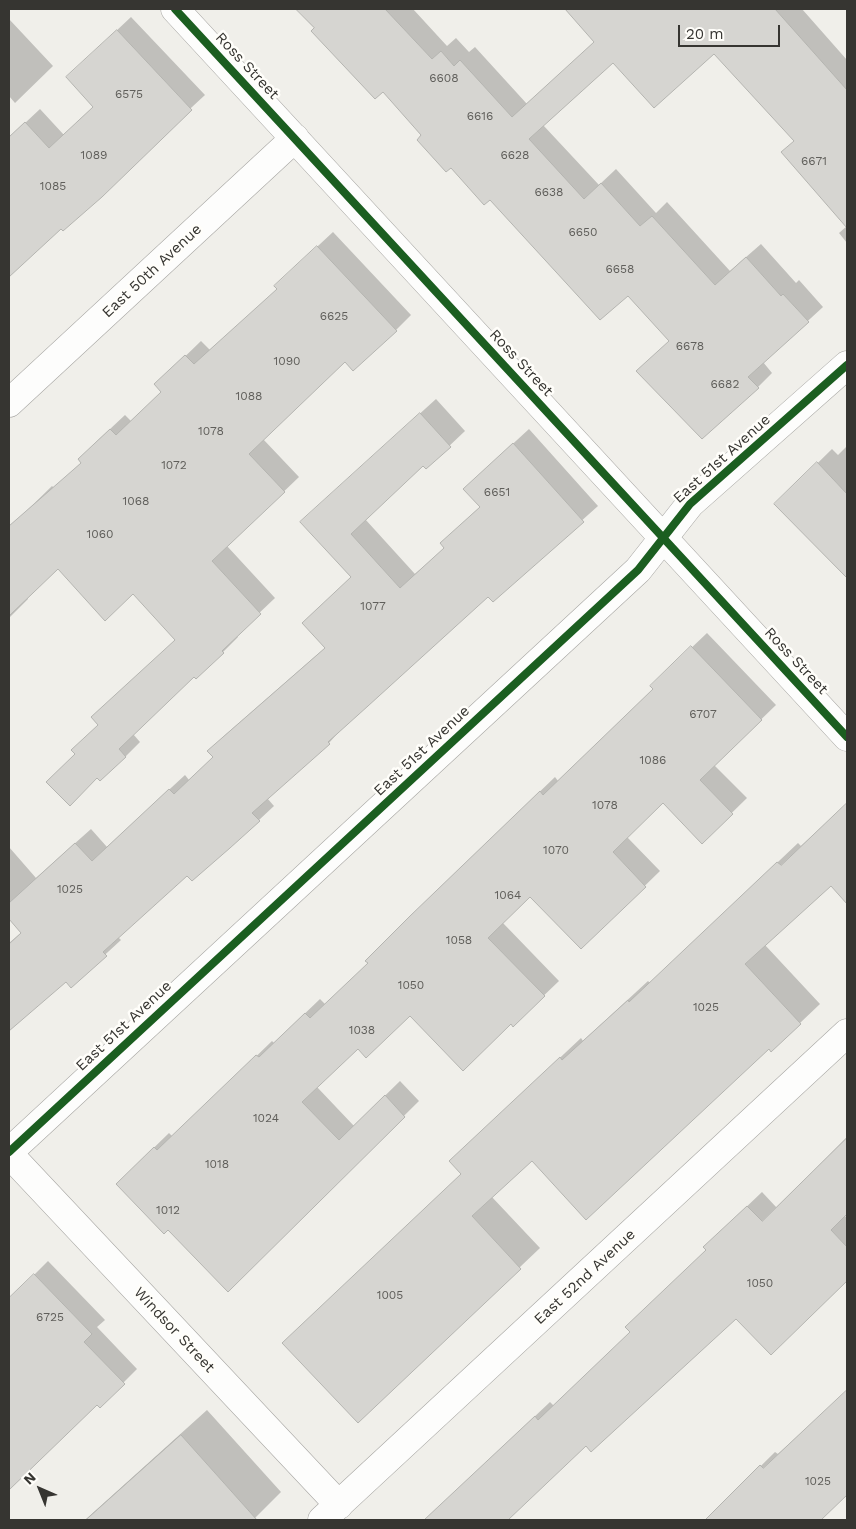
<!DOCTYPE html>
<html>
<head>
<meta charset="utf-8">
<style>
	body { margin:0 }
	#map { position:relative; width:856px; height:1529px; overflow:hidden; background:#f0efea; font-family:"Work Sans",sans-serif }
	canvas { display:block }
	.frame { position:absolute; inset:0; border:10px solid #363531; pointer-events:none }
	.north { position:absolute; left:15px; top:1464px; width:50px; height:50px; -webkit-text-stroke:4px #fffefa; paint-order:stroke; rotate:316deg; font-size:14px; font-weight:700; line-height:20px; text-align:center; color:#363531 }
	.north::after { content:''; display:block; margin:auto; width:18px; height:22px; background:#363531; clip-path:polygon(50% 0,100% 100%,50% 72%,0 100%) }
	.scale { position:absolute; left:678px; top:25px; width:102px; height:22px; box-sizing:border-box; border:2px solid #363531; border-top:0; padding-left:6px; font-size:15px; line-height:18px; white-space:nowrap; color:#363531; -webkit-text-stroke:4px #fffefa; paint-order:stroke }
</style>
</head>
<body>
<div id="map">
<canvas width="856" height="1529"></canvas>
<div class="frame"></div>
<div class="north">N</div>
<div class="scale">20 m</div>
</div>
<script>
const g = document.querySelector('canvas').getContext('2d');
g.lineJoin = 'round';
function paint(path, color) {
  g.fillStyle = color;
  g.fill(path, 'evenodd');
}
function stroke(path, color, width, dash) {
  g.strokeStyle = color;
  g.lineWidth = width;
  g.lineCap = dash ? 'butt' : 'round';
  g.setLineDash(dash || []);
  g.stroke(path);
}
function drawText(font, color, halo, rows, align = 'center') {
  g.font = font + ' "Work Sans",sans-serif';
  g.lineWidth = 5;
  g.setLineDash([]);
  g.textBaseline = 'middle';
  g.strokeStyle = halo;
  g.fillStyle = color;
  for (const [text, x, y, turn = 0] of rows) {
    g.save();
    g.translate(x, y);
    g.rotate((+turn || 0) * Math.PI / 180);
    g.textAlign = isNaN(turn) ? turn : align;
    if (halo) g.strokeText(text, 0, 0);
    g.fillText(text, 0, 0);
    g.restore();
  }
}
paint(new Path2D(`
	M298,9H413L447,46L456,38L469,52L475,47L527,104L596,41L566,9H802L847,60V243L839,233L847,226L795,140L714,53L613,61L543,125L599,185L616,169L656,213L667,202L730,271L761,244L796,283L799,280L823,307L763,362L772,373L758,387L670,341L628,294L490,198L423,135L383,91Z
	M131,17L205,95L9,276V179L13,175L9,170V138L40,109L64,135L94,106L81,64Z
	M9,19L53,66L15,103L9,96Z
	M333,232L411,315L396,330L345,360L263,439L299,477L227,546L275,598L236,635L238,637L223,652L196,677L194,675L133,734L140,742L125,757L76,754L99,724L176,639L133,593L58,568L27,597L28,599L9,618V528L52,486L54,488L82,462L94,444L125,415L131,421L162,392L171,370L201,341L210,350L279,289L291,271Z
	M436,399L465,431L426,468L423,464L365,519L415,574L445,548L441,543L481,506L480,474L529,429L598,506L493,600L488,595L343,727L329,743L267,798L274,806L259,820L187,874L118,937L121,940L71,986L66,981L9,1030V943L22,932L9,917V847L36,878L91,829L107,847L185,775L189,780L214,757L209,751L224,736L326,647L353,577L317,507Z
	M847,446V578L776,504L832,449L838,455Z
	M707,633L776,705L714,765L747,798L702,842L663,801L627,837L660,871L581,948L530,895L502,922L559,981L513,1025L511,1023L410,1014L358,1047L317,1087L354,1126L400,1081L419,1101L228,1290L132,1169L169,1133L173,1137L272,1041L274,1043L320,999L326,1005L369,963L426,901L555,777L558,781L654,689L666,672Z
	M847,804V902L831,884L765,945L820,1004L800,1023L769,1048L532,1159L491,1196L540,1248L358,1421L462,1174L450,1161L581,1038L583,1041L648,981L650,983L798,843L801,846Z
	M847,1137V1212L844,1215L847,1218V1281L771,1353L736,1317L586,1445L507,1520H429L443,1503L550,1402L554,1406L631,1332L707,1249L719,1233L762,1192L777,1208Z
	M48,1261L105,1320L97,1327L137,1369L100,1406L97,1403L9,1488V1300Z
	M847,1392V1492L817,1520H706L775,1452L778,1454Z
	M207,1410L281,1492L253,1520H85Z`), '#0003');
const building = new Path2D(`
	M296,9H385L432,59L441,51L454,66L460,60L512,117L594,42L565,9H775L847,90V228L781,152L794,141L714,54L654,108L613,63L529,139L584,199L601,183L640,226L652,216L715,285L746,257L781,296L783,294L809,322L748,377L759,388L702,439L636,371L669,341L628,296L600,320L490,200L484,205L451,168L446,172L417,140L421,135L383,92L375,99L311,31L314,28Z
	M117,30L192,110L102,197L63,231L61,229L9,277V137L25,122L49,148L93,107L66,77Z
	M317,246L397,331L353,371L345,362L249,454L285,492L212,561L261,614L222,651L224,653L196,679L194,677L119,749L126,757L100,781L97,778L70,806L46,782L75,754L71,750L98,725L91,717L175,640L133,594L105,621L58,569L9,616V526L81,463L78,459L110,429L116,435L161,392L154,384L185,355L194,364L277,289L274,286Z
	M420,413L451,447L426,469L423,466L351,534L400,588L444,548L440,543L480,507L463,489L513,443L584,522L493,602L488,597L368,706L328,742L330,744L252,813L260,821L230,848L192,881L187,876L103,952L107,956L71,988L66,982L9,1031V944L21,933L9,919V903L75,843L92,861L169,789L174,794L213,757L207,751L325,648L302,623L351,577L300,522Z
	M817,462L847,494V578L774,504Z
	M691,646L762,720L700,780L733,814L702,844L663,803L613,852L646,887L581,949L530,897L488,938L545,996L513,1027L511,1024L463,1071L410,1016L366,1058L358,1049L302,1102L339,1140L385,1095L405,1117L228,1292L168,1230L164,1234L116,1184L154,1147L157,1150L256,1055L259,1057L305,1013L310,1018L368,963L365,961L410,916L540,791L543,795L597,743L653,689L650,686Z
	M847,803V904L831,886L745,964L801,1024L771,1052L769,1049L586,1220L532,1161L472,1216L521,1269L358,1423L282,1343L461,1174L449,1161L560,1057L562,1060L628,1000L629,1002L777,862L781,865Z
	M847,1138V1214L831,1230L847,1247V1281L771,1355L736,1319L591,1452L586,1446L508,1520H424L535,1416L538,1420L630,1332L625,1327L706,1250L703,1247L747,1206L762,1221Z
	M34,1274L92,1334L84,1342L125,1384L100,1408L97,1405L9,1490V1298Z
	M847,1390V1495L821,1520H705L760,1465L763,1468Z
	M181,1435L257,1520H86Z`);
paint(building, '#d6d5d1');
stroke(building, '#b4b4b0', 1);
const minor = new Path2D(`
	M175,9L847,737
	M9,403L295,138
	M9,1152L638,570L690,504L847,365
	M9,1154L339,1505
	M322,1520L847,1033`);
stroke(minor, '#a6a5a2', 29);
stroke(minor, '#fdfdfc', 28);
stroke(new Path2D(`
	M175,9L847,737
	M9,1152L638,570L690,504L847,365`), '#1b5e20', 8);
drawText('12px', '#605f5b', null, [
	["6608",444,78],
	["6575",129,94],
	["6616",480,116],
	["1089",94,155],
	["6628",515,155],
	["6671",814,161],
	["1085",53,186],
	["6638",549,192],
	["6650",583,232],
	["6658",620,269],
	["6625",334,316],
	["6678",690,346],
	["1090",287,361],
	["6682",725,384],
	["1088",249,396],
	["1078",211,431],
	["1072",174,465],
	["6651",497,492],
	["1068",136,501],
	["1060",100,534],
	["1077",373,606],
	["6707",703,714],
	["1086",653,760],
	["1078",605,805],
	["1070",556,850],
	["1025",70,889],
	["1064",508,895],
	["1058",459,940],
	["1050",411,985],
	["1025",706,1007],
	["1038",362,1030],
	["1024",266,1118],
	["1018",217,1164],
	["1012",168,1210],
	["1050",760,1283],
	["1005",390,1295],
	["6725",50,1317],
	["1025",818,1481]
]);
drawText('15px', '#363531', '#fffefa', [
	["Ross Street",247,66,47],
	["East 50th Avenue",152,271,-43],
	["Ross Street",521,363,47],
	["East 51st Avenue",722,459,-42],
	["Ross Street",796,661,47],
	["East 51st Avenue",422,751,-43],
	["East 51st Avenue",124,1026,-43],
	["East 52nd Avenue",585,1277,-43],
	["Windsor Street",174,1330,47]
]);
</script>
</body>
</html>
